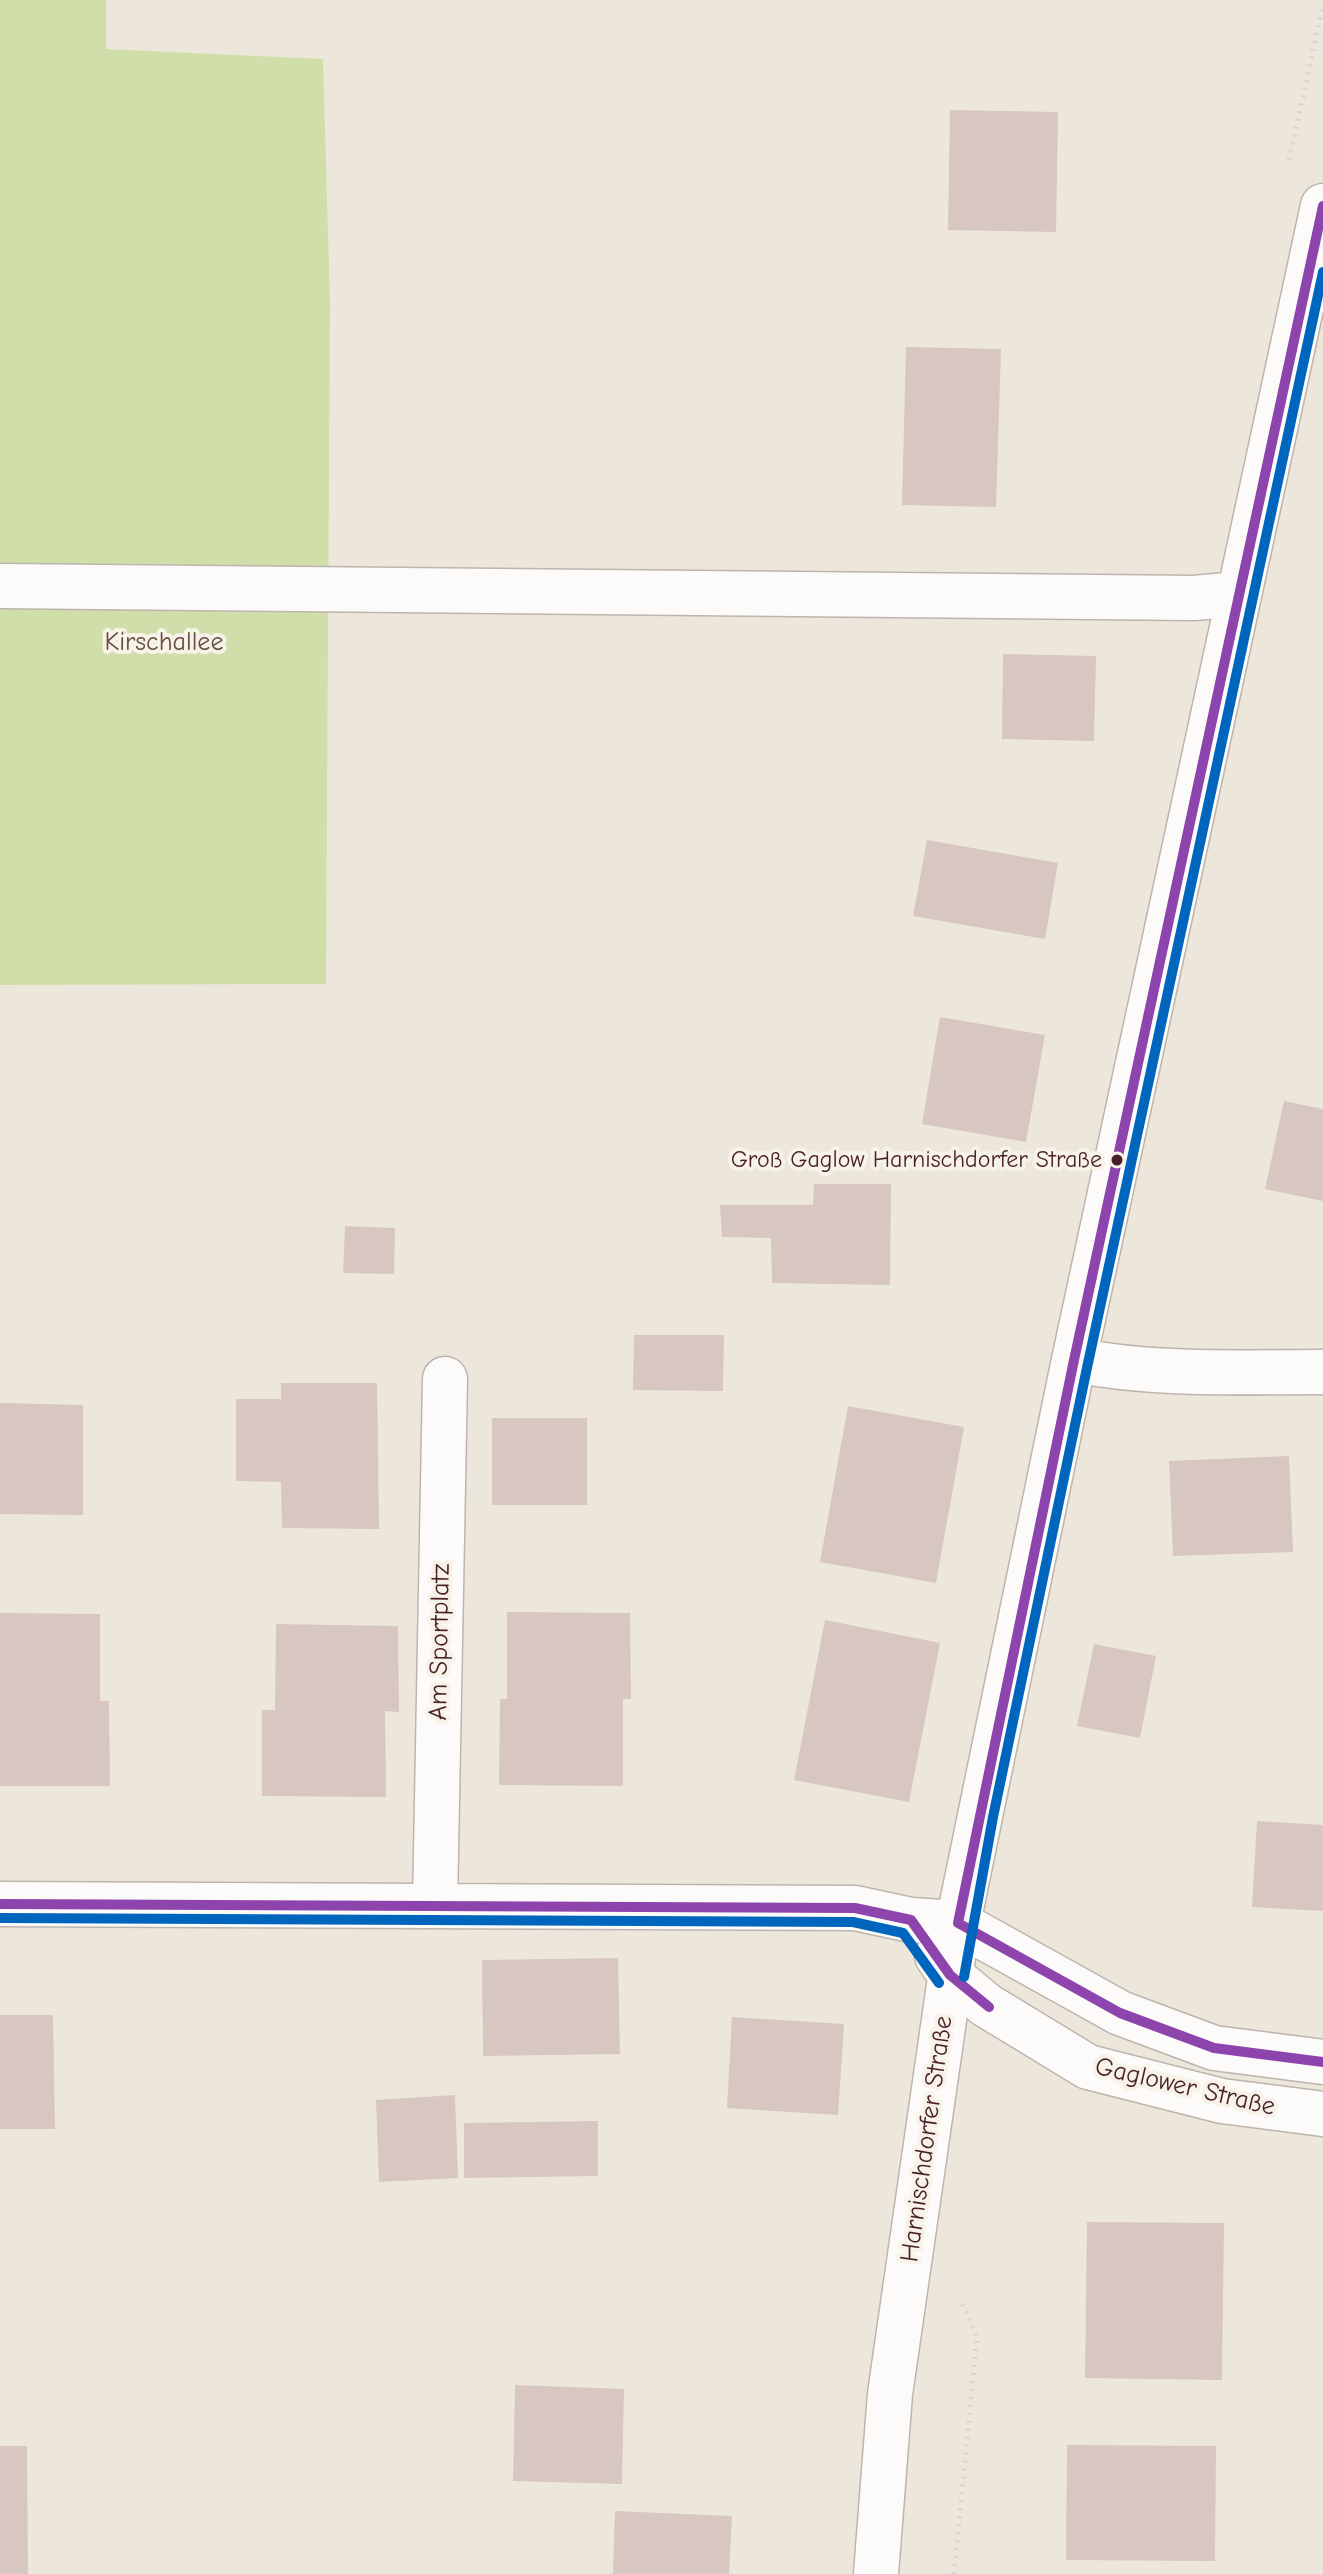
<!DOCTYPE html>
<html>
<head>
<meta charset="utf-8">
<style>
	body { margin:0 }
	canvas { display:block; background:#ede7db }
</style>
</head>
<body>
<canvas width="1323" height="2574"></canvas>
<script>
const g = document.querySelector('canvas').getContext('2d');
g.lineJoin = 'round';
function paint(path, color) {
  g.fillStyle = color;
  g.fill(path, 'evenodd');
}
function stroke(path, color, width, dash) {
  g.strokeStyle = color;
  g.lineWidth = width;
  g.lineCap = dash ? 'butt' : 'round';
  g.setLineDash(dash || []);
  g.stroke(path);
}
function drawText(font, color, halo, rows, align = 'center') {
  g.font = font + ' "Comic Neue",sans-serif';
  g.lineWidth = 8;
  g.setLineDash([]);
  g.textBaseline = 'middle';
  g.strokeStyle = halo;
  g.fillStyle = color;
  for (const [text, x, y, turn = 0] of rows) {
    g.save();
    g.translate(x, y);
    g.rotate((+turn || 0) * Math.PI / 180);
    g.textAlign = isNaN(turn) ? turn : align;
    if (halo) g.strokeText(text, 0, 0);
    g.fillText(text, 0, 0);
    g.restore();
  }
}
paint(new Path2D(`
	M0,0H106V49L323,59L330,302L326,984L0,985Z`), '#d0dfa9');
paint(new Path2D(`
	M950,110L1058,112L1056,232L948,230Z
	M906,347L1001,349L996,507L902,505Z
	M1003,654L1096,656L1094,741L1002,739Z
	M927,840L1058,863L1045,939L913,916Z
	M940,1017L1045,1035L1026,1142L922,1124Z
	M1284,1101L1323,1109V1201L1265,1189Z
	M814,1184H891L890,1285L772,1283L771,1238L722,1237L720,1205H813Z
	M345,1226L395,1228L394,1274L343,1273Z
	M634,1335H724L723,1391L633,1390Z
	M281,1383H377L379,1529L282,1528L281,1482L236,1481V1399H281Z
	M0,1403L83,1405V1515L0,1514Z
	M848,1406L964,1427L936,1583L820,1562Z
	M492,1418H587V1505H492Z
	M1289,1456L1293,1552L1173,1556L1169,1461Z
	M507,1612L630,1613L631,1699H623V1786L499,1785L500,1699H507Z
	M0,1613L100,1614V1701H109L110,1786H0Z
	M825,1620L940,1643L909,1802L794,1780Z
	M276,1624L398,1626L399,1712L385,1711L386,1797L262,1796V1710H275Z
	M1094,1644L1156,1656L1140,1738L1077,1726Z
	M1257,1821L1323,1825V1911L1252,1907Z
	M618,1958L620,2054L483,2056L482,1960Z
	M0,2015H53L55,2129H0Z
	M732,2017L844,2024L838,2115L727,2108Z
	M455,2095L458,2178L379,2182L376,2100Z
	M598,2121V2176L464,2178V2123Z
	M1087,2222L1224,2223L1222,2380L1085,2378Z
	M515,2385L624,2389L622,2484L513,2481Z
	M1067,2445L1216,2446L1215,2561L1066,2560Z
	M0,2446H27L28,2574H0Z
	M615,2511L732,2516L729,2574H613Z`), '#d7c7c0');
const minor = new Path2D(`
	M0,586L1194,598L1239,594
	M1074,1360C1156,1376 1239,1372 1323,1372
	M0,1904L855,1908L911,1920L958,1923L1120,2013L1214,2048L1323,2062
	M435,1905L445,1379
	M937,1956L950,1975L986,2005L1088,2067L1222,2101L1323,2114
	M876,2574L890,2394L958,1923L1074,1360L1323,206`);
stroke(minor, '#bdb4ae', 47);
stroke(new Path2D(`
	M1289,160L1323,5
	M954,2574L977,2337L962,2303`), '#d9d4d2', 5, [2, 6]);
stroke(minor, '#fcfbfa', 44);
stroke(new Path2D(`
	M1323,206L1074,1360L958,1923L1120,2013L1214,2048L1323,2062
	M0,1904L855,1908L911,1920L950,1975L989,2007`), '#8e44ad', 10);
stroke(new Path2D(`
	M0,1918L853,1922L903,1933L939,1983
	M964,1977L993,1817L1088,1363L1323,272`), '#0065bd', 10);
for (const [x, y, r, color] of [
	[1117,1160,7,"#4a1f2b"]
]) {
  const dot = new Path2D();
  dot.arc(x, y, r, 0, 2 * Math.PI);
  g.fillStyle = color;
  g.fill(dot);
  stroke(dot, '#f7f3e8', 3);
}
drawText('24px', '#4a1f2b', '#f7f3e8', [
	["Groß Gaglow Harnischdorfer Straße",1102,1160]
], 'right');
drawText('26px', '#664d40', '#f7f3e8', [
	["Kirschallee",164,643]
]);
drawText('26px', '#4a1f2b', '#f7f3e8', [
	["Am Sportplatz",440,1642,-89],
	["Gaglower Straße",1185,2087,13],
	["Harnischdorfer Straße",927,2139,-82]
]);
</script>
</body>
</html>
